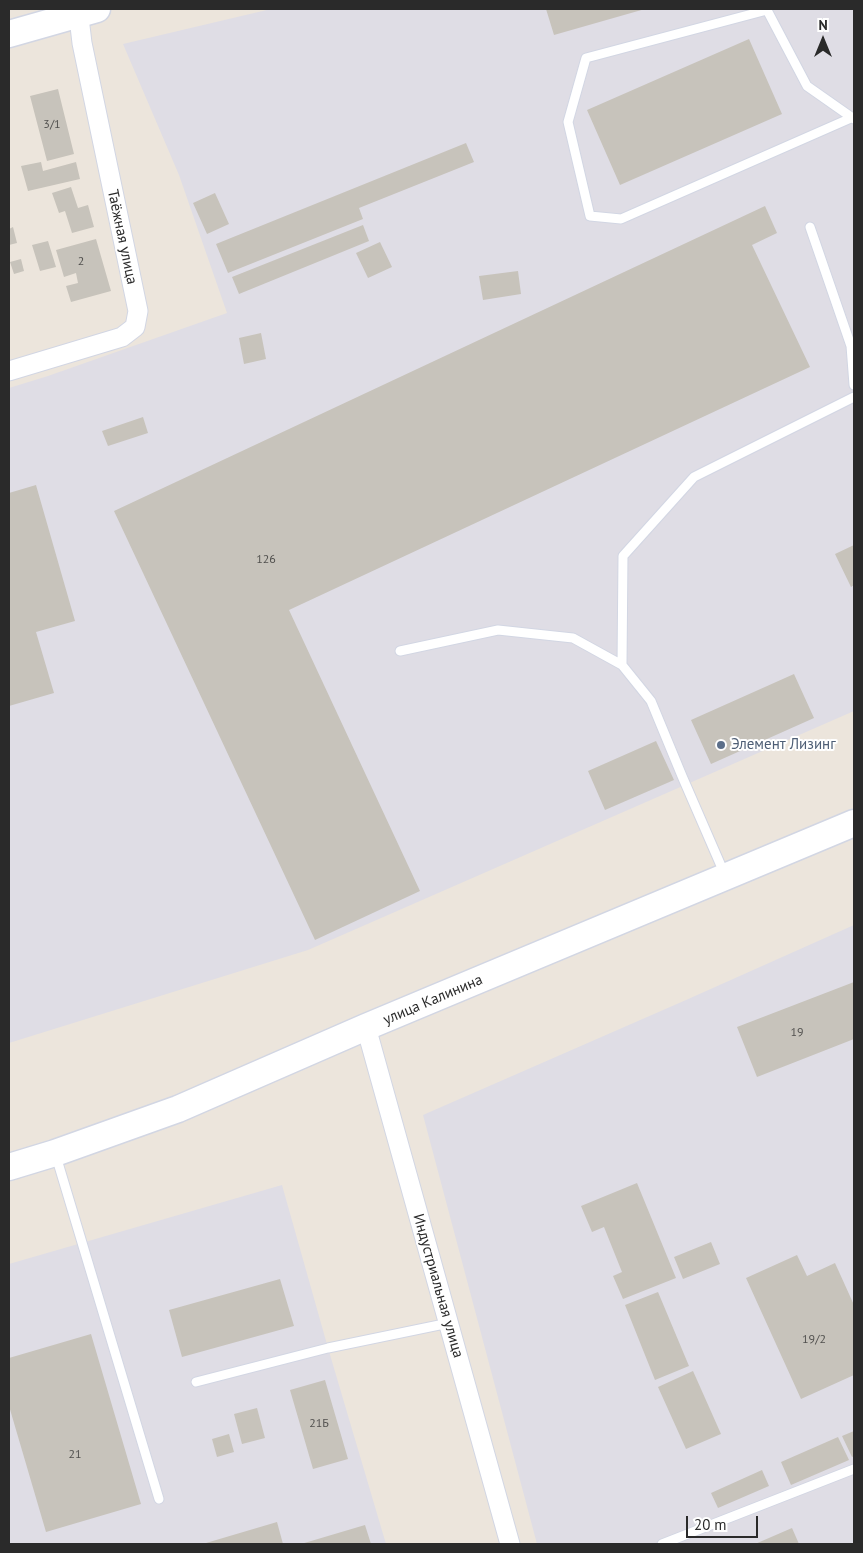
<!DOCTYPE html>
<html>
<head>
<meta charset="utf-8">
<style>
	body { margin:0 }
	#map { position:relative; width:863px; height:1553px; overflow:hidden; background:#ece5dc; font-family:"PT Sans",sans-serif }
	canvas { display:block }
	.frame { position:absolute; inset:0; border:10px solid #2a2a2a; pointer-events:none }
	.north { position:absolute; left:798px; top:15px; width:50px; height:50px; -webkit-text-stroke:4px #fff; paint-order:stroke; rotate:0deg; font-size:14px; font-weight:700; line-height:20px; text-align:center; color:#2a2a2a }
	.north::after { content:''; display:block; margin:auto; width:18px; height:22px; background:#2a2a2a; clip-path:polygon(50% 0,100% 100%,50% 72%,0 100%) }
	.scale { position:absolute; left:686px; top:1516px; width:72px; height:22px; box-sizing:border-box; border:2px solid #2a2a2a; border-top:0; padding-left:6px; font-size:15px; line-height:18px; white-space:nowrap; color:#2a2a2a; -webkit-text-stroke:4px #fff; paint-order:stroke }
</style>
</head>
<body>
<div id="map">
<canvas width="863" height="1553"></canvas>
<div class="frame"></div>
<div class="north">N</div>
<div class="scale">20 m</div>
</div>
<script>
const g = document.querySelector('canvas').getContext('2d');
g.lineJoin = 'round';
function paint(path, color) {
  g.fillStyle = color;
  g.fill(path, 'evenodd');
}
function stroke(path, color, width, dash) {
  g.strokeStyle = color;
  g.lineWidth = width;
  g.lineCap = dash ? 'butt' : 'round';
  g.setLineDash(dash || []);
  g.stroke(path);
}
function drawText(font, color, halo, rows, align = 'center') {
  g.font = font + ' "PT Sans",sans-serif';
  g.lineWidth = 4;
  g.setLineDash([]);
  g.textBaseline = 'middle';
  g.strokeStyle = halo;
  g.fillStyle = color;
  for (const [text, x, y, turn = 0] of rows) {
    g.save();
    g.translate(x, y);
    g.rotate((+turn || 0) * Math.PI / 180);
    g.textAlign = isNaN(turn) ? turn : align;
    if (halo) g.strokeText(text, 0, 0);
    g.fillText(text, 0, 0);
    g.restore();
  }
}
paint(new Path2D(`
	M271,9H854V711L308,950L9,1043V388L48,376L227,313L179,175L123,44Z
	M854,925V1544H537L423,1115L686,1000Z
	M282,1185L328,1348L386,1544H9V1264Z`), '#dfdde5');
paint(new Path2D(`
	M546,9H645L554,35Z
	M749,39L782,114L620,185L587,110Z
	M58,89L74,154L47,161L30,96Z
	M466,143L474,162L359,208L363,219L228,273L216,244Z
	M41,162L43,171L76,162L80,179L28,191L21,166Z
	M71,187L78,208L88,205L94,227L72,233L65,211L59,213L52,193Z
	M215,193L229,224L207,234L193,203Z
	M765,206L777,233L752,245L810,367L289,610L420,891L315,940L114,511Z
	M363,225L369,241L239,294L232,277Z
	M13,227L17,243L9,245V229Z
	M96,239L111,291L71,302L66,286L78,283L76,273L64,277L56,250Z
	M48,241L56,267L40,271L32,245Z
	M380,242L392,267L368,278L356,253Z
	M21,259L24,271L14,274L10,262Z
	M518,271L521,294L483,300L479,276Z
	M261,333L266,359L244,364L239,338Z
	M143,417L148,433L108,446L102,431Z
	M36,485L75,621L36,632L54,693L9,706V493Z
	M854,545V585L851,587L835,554Z
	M794,674L814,718L711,764L691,720Z
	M656,741L674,780L605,810L588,771Z
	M854,982V1039L757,1077L737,1027Z
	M637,1183L676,1278L623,1299L613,1276L622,1272L604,1227L592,1232L581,1206Z
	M711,1242L720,1264L683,1279L674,1257Z
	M797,1255L807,1276L835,1263L854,1305V1375L801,1399L746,1278Z
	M280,1279L294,1326L182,1357L169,1310Z
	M658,1292L689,1366L655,1380L625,1305Z
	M91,1334L141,1504L46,1532L9,1406V1358Z
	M693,1371L721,1434L686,1449L658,1387Z
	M325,1380L348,1459L313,1469L290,1390Z
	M257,1408L265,1438L242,1444L234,1414Z
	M854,1431V1456L852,1457L842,1436Z
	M229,1434L234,1452L217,1457L212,1439Z
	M838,1437L849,1460L791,1485L781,1462Z
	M762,1470L769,1486L718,1508L711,1493Z
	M277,1522L283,1544H207L206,1543Z
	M365,1525L371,1544H301Z
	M792,1528L799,1544H755Z`), '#c7c3bb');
const service = new Path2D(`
	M851,118L621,219L590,216L568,122L586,58L767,10L807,86L854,119
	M810,227L851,346L854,385
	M400,651L498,630L573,638L622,665L651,701L682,776L725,875
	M622,665L623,556L694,477L854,397
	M56,1156L159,1499
	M196,1382L328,1348L449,1323
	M662,1544L854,1469`);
const minor = new Path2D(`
	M9,371L122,337L135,327L138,311L82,43L78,9
	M366,1027L510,1544`);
const secondary = new Path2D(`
	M9,34L97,9
	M9,1167L55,1153L178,1109L366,1027L854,823`);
stroke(service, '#d2d6e3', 11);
stroke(minor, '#d2d6e3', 21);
stroke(secondary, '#d2d6e3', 29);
stroke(service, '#fff', 9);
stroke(minor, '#fff', 19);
stroke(secondary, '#fff', 26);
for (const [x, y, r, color] of [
	[721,745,5,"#5c6f8a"]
]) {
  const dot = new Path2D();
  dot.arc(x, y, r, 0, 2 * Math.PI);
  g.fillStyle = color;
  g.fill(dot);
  stroke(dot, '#fff', 2);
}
drawText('12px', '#51504e', null, [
	["3/1",52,125],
	["2",81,262],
	["126",266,560],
	["19",797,1033],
	["19/2",814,1340],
	["21Б",319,1424],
	["21",75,1455]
]);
drawText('15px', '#2a2a2a', '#fff', [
	["Таёжная улица",122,237,78],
	["улица Калинина",433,1000,-23],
	["Индустриальная улица",438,1286,74]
]);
drawText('15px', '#4e5e75', '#fff', [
	["Элемент Лизинг",731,745]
], 'left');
</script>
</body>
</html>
